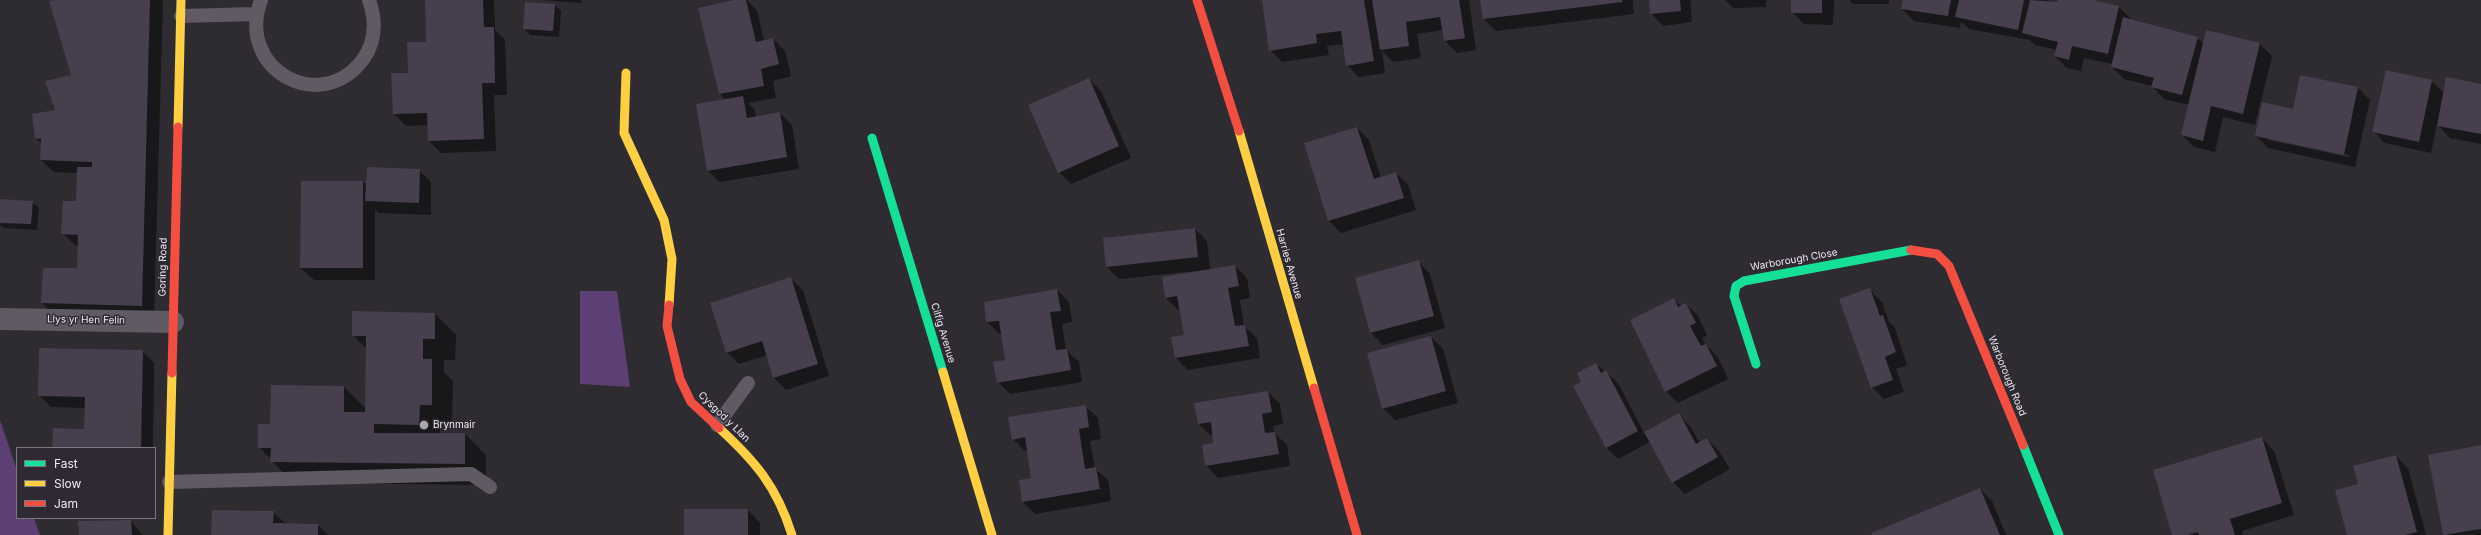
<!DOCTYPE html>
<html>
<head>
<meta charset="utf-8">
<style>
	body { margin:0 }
	#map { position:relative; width:2481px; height:535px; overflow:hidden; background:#2e2b31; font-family:Inter,sans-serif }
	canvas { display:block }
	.legend { position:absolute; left:16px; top:447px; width:140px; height:72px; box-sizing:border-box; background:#2e2933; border:1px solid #7b767f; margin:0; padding:5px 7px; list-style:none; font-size:12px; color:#eeeaf1 }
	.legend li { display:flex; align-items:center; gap:8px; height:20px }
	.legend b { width:20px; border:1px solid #7b767f }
</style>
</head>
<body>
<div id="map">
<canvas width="2481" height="535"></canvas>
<ul class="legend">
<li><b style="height:5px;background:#16e098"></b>Fast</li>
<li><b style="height:5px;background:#ffcf43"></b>Slow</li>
<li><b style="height:5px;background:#f24e42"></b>Jam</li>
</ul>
</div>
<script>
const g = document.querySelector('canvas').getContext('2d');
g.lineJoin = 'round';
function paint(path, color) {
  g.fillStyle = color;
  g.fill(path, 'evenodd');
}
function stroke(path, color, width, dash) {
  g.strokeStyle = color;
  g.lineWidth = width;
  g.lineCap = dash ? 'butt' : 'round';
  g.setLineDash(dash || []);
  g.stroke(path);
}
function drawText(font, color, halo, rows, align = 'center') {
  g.font = font + ' Inter,sans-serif';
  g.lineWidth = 3;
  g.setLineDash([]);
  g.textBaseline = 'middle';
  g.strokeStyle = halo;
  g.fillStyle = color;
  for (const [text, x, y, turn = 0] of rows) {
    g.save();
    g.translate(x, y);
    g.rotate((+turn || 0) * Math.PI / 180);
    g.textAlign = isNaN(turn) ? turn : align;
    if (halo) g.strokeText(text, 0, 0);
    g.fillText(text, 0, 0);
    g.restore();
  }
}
paint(new Path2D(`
	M580,291H617L630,387L580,384Z
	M0,420L17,470V518H34L40,535H0Z`), '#5c3f74');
paint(new Path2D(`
	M57,0H163L154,317L55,315L42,303L78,269L79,246L75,245L62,233L77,202L78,173L54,172L41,160L42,144L36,138L56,110L72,76Z
	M426,0H494L495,30L505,40L507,95H494L496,151L441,153L429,141V125L406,126L394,114L409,74L427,43Z
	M542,0H581V3Z
	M738,0H747L757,11L764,41L773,39L785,51L791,76L773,81L776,98L748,103L755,110L756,117L780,113L792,125L799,169L720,182L707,170L726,100L720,94L700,9Z
	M1263,0H1469L1476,50L1457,53L1445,41L1443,30L1417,34L1421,58L1393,62L1382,50L1385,73L1359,77L1347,65L1344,44L1327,46L1329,55L1282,62L1270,50Z
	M1481,0H1633L1634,14L1496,31L1484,19Z
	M1650,0H1690L1692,22L1663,26L1651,13Z
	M1725,0H1766V7L1733,8Z
	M1792,0H1834L1833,25L1804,24L1792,12Z
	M1849,0H1889V4H1853Z
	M1904,0H2046L2058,3L2059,0H2088L2119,7L2131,19L2197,38L2204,44H2260L2272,56L2255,125L2223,117L2215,152L2194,147L2182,135L2189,105L2164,99L2152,86L2124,79L2112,67V64L2084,58L2081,71L2067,68L2055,56L2057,50L2035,45L2030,40L1969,29L1961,22L1960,28L1914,21L1902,9Z
	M555,5L561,11L559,37L530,35L524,29Z
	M1089,79L1101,91L1131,158L1071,184L1059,172Z
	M2431,81L2444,93L2481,85V144L2450,138L2437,124L2431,153L2385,143L2373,131Z
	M2358,88L2370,100L2355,167L2268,148L2256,136L2293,110ZM2269,138L2349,155L2348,157L2269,140Z
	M1357,128L1369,140L1381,178L1396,173L1408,185L1416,210L1341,233L1329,221L1305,144Z
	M419,170L431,182V215L378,213L375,209V280H314L301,268L363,182L367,186Z
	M0,200L32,202L39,208L37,230L4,228L0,225Z
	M1195,229L1207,241L1210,270L1235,266L1247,278L1250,298L1240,300L1244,326L1257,338L1260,358L1188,370L1176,358L1185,336L1180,309L1178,310L1166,298L1196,271L1119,279L1107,267Z
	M1418,261L1430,274L1445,328L1383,345L1371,333L1356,279Z
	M790,278L803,290L829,376L786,390L774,378L767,355L739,364L727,352Z
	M1869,289L1882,302L1889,322L1895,328L1907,365L1896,369L1904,392L1884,399L1872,387Z
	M1057,290L1069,302L1072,322L1062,324L1066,350L1079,362L1082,382L1010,394L998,382L1007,360L1002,334H1000L987,322Z
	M1674,300L1681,306L1686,304L1698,316L1707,335L1702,338L1705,344L1718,357L1728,379L1678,403L1666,391Z
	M435,314L456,335L455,360H444V372L453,381L452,426H440V434H465L486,455V485L293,483L259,447L271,425L344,387L366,409L367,349L353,335Z
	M1431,337L1443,349L1458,403L1395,420L1383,408Z
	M142,351L154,363L153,448H53L85,430V408L51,407L39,395Z
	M1596,364L1618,383L1644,433L1678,414L1690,426L1700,443L1707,439L1719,451L1730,469L1685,494L1673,482L1650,442L1618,459L1606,447L1582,383Z
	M1268,392L1280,404L1283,424L1273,426L1274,433L1287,445L1290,466L1218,478L1206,465L1215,444L1213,435L1211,436L1199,424Z
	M1085,406L1098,418L1101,439L1090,441L1095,469L1108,480L1111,501L1035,514L1023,502L1020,481L1032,479L1028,451H1025L1013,439Z
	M2262,438L2274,451L2294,515L2242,531L2243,535H2173Z
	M2481,446V535H2444L2429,456Z
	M2396,456L2408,468L2426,535H2348Z
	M1980,489L1992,501L2006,535H1873Z
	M748,510L760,523V535H685Z
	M273,512L286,524L318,525L328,535H212Z
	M131,521L143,535H80Z`), '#0007');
paint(new Path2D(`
	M54,0H150L142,306L41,303L43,268H77L78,235L61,234L63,201H76L77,167H92V162L40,160L41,139L35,138L32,114L55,110L45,81L71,75L49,1Z
	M425,0H483L484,27H494L495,83H482L484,139L428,141L427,113L393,114L391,73H408L407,42H426Z
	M734,0H746L756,42L773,38L779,64L761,69L764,86L719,94L698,8Z
	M1262,0H1364L1374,61L1346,66L1341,31L1316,34L1317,43L1269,51Z
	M1372,0H1459L1465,38L1444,41L1440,17L1406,22L1409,46L1380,50Z
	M1480,0H1622L1623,2L1483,19Z
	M1649,0H1680L1681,11L1650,14Z
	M1791,0H1822V13H1791Z
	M1903,0H1951L1948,16L1901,9Z
	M1959,0H2024L2018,30L1955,17Z
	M2030,0L2057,2L2058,0H2093L2119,6L2108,54L2072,46L2069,60L2054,56L2058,42L2022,33Z
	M525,2L555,4L553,31L523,29Z
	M2123,17L2198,37L2182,95L2151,87L2154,78L2111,67Z
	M2206,30L2260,43L2243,114L2211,106L2203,141L2181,135Z
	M2386,70L2432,80L2419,142L2372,132Z
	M2300,75L2358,87L2344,155L2255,136L2262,102L2293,109Z
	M2446,77L2481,84V134L2437,126Z
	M1089,78L1119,146L1058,173L1028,105Z
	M743,96L747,118L780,112L787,157L707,171L696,104Z
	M1357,127L1374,179L1396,172L1404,198L1328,221L1304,143Z
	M367,167L420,169L419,203L365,201Z
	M301,181H363V268H300Z
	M0,199L33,201L31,224L0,223Z
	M1195,228L1198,257L1106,267L1103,238Z
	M1419,260L1434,316L1370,333L1355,278Z
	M1235,265L1239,286L1228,288L1235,326L1245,325L1249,346L1175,358L1171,337L1184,335L1177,296L1165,298L1162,277Z
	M791,277L818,364L773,378L762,341L726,353L710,303Z
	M1870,288L1880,316L1883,315L1896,352L1885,357L1893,380L1871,388L1839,299Z
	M1057,289L1061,311L1050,312L1056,350L1067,349L1071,370L997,383L993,362L1005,360L999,321L986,322L984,302Z
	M1674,298L1678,307L1686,303L1696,323L1690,326L1701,346L1706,344L1717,366L1665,392L1630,320Z
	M352,311L435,313V339H423V359H432V405H420L419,425L374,424V433H465V464L270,462L271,448H258V424H270L271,385L344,386V412H365L366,336H352Z
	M1431,336L1446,391L1382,409L1367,353Z
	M39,348L143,350L141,448H52L53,428L84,429L85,397L38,396Z
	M1596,363L1601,373L1606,370L1638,431L1606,448L1573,386L1581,382L1577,373Z
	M1268,391L1272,412L1262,414L1265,433L1275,432L1279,454L1205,466L1202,445L1213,443L1211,422L1198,424L1194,403Z
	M1086,405L1089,427L1079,429L1085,469L1096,467L1100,489L1022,502L1019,480L1031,478L1028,458L1025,437L1012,440L1008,417Z
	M1679,413L1696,444L1707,438L1718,457L1672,483L1644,432Z
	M2262,437L2282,503L2230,519L2235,535H2199L2198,532L2187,535H2172L2153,470Z
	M2481,445V529L2443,535L2428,455Z
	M2396,455L2417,532L2405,535H2347L2335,490L2358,484L2353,466Z
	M1980,488L2000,535H1872L1871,533Z
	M684,509H748V535H684Z
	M212,510L274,511L273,523L318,524V535H211Z
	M131,520L132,535H79L78,521Z`), '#473e4e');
stroke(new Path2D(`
	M261,0C235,70 322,117 364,58C376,40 376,20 369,0
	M181,16L256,14
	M717,425L748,383
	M169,482L471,474L490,487`), '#5f5a64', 14);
stroke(new Path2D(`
	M0,319L173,322`), '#5f5a64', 22);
stroke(new Path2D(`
	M872,138L943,372
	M1756,364L1734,296L1736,286L1744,281L1911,250
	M2023,445L2059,535`), '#16e098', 9);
stroke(new Path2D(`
	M626,73L624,133L664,220L672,259L669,305
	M178,127L181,0
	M1239,131L1314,388
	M943,372L992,535
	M719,428C756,462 777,487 792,535
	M168,535L172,373`), '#ffcf43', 9);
stroke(new Path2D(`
	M1197,0L1239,131
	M1911,250L1937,254L1949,266L2023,445
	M669,305L667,326L680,379L691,402L719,428
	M172,373L178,127
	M1314,388L1357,535`), '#f24e42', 9);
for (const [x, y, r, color] of [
	[424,425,5,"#aba7ae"]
]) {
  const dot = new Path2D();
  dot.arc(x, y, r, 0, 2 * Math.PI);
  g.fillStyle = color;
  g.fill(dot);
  stroke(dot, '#2e2933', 1.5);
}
drawText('10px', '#eeeaf1', '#2e2933', [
	["Warborough Close",1794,260,-10],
	["Harries Avenue",1289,264,74],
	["Goring Road",163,267,-89],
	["Llys yr Hen Felin",86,320,1],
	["Cilfig Avenue",943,333,73],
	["Warborough Road",2007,376,68],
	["Cysgod y Llan",724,417,44]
]);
drawText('10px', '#eeeaf1', '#2e2933', [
	["Brynmair",433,425]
], 'left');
</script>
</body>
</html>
